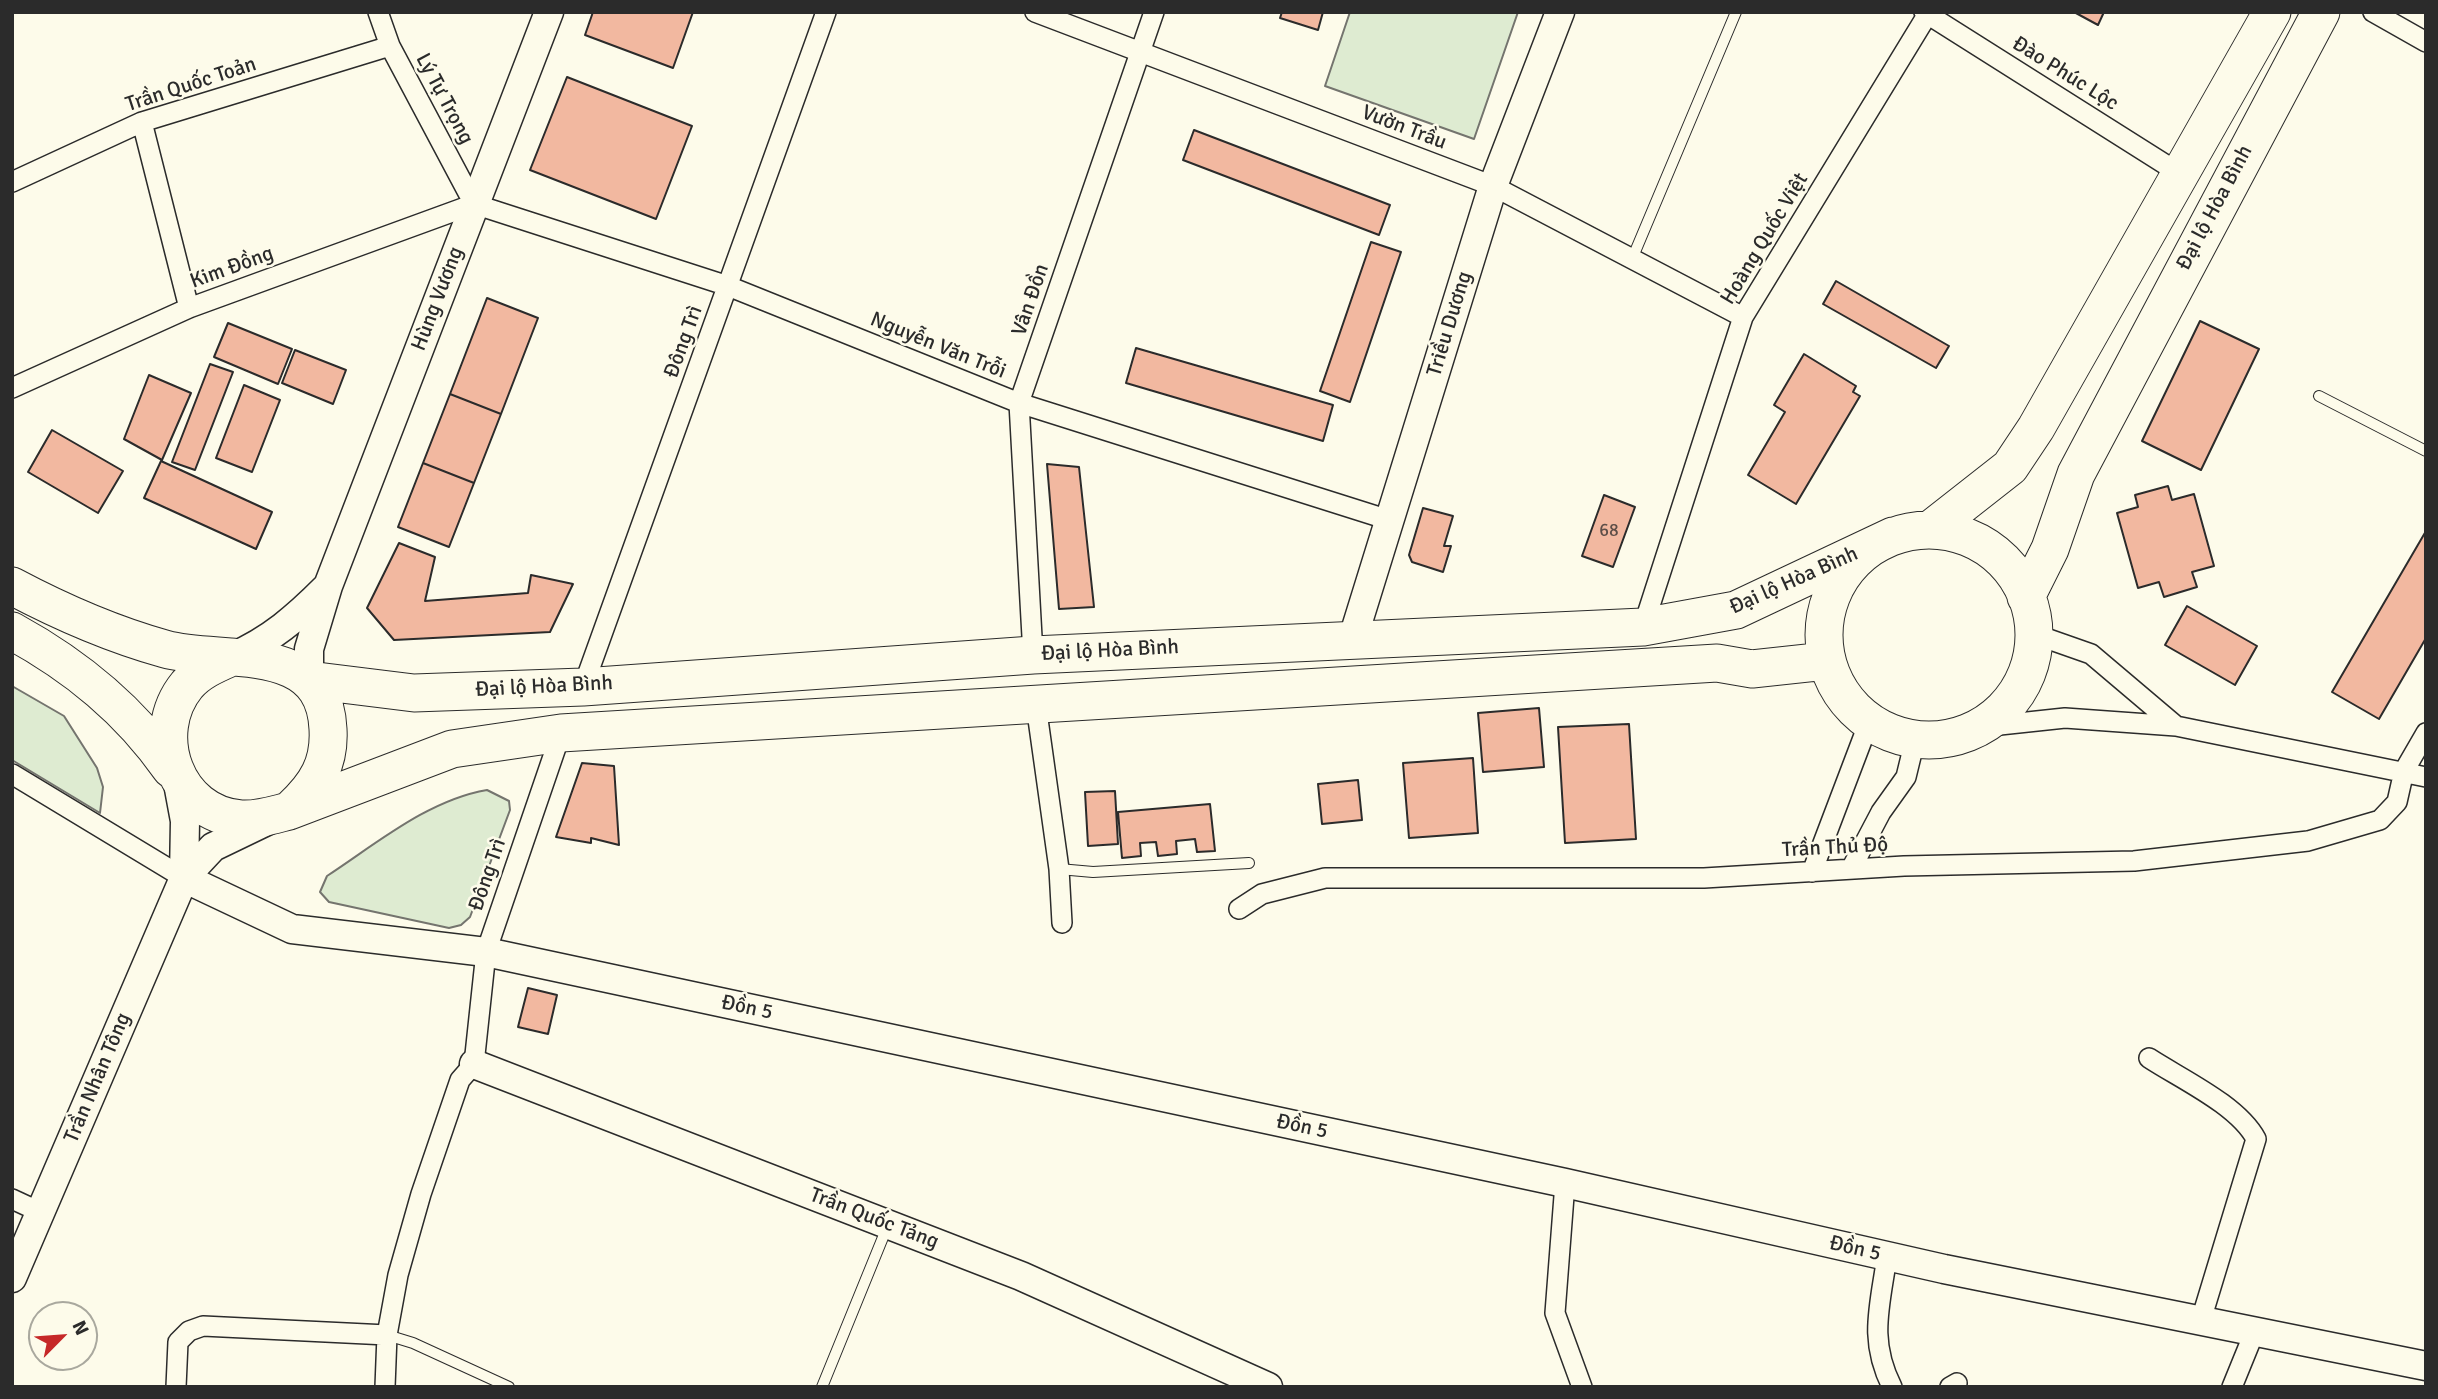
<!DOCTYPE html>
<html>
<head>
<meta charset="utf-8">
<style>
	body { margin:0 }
	#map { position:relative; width:2438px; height:1399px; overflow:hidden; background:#fdfbea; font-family:Signika,sans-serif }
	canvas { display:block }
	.frame { position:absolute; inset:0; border:14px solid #2b2b2b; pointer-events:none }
	.north { position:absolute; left:28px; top:1301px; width:70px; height:70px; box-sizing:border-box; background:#fdfbea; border:2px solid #a9a89e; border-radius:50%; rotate:65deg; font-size:19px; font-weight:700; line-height:28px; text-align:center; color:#2b2b2b }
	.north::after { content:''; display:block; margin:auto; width:24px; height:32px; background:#c62828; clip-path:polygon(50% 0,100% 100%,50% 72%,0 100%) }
</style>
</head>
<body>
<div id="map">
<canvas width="2438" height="1399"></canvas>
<div class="frame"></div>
<div class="north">N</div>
</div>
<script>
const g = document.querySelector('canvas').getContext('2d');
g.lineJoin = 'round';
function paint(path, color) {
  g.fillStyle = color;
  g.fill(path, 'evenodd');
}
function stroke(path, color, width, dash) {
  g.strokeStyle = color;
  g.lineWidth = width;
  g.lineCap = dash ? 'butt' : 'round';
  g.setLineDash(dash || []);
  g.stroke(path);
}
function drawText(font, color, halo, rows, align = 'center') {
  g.font = font + ' Signika,sans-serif';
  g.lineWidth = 5;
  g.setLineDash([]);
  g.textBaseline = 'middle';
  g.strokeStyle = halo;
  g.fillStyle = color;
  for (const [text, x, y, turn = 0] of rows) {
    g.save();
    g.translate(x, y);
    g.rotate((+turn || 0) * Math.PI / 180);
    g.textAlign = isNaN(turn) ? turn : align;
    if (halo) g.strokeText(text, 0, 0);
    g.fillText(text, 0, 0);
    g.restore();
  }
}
const green = new Path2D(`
	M1350,12H1518L1474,139L1325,86Z
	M12,686L64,716L97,768L103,787L100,813L12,760Z
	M487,790L509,801L510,810L470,917L461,925L449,928L329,902L320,892L327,876C376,844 428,800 487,790Z`);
paint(green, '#deebd1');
stroke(green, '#74746e', 2);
const building = new Path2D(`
	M593,12H693L673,68L585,35Z
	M1282,12H1323L1318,30L1280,18Z
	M2074,12H2104L2098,25Z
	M567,77L692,126L656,219L530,170Z
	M1194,130L1390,205L1379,235L1183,160Z
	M1371,242L1401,252L1350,402L1320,391Z
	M1836,281L1949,346L1936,368L1823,304Z
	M487,298L538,318L501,414L450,394Z
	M2200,321L2259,349L2201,470L2142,441Z
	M228,323L292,349L278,384L214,357Z
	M1136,348L1333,405L1323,441L1126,383Z
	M295,350L346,370L333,404L282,383Z
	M1804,354L1856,386L1853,392L1860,396L1796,504L1748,475L1785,412L1774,405Z
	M210,364L233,372L195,470L172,462Z
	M149,375L191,393L162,460L124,439Z
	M244,385L280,400L252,472L216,458Z
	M450,394L501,414L474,483L423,463Z
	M52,430L123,471L98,513L28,472Z
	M161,461L272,512L256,549L144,498Z
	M423,463L474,483L449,547L398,527Z
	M1047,464L1079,467L1094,607L1059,609Z
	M2168,486L2172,500L2194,494L2214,566L2192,572L2197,587L2164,597L2159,582L2138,588L2117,513L2138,507L2135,495Z
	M1604,495L1635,507L1613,567L1582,556Z
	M1423,508L1453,516L1444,546H1451L1443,572L1412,562L1409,555Z
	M2426,531V638L2379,719L2332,692Z
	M399,543L435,557L425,601L528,593L531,575L573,584L550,632L394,640L367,608Z
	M2187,606L2257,646L2235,685L2165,645Z
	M1539,708L1544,767L1483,772L1478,713Z
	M1629,724L1636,839L1565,843L1558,727Z
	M1473,758L1478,833L1409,838L1403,763Z
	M582,763L614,766L619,845L591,838V843L556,837Z
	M1358,780L1362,820L1322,824L1318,784Z
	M1115,791L1118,844L1088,846L1085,792Z
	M1210,804L1215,851L1197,852L1195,839L1176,841L1177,854L1158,856L1156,842L1140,843L1141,856L1122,858L1118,812Z
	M528,988L557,995L548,1034L518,1027Z`);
paint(building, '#f2b8a0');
stroke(building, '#2b2b2b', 2);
const lane = new Path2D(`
	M1632,259L1736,12
	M2319,396L2426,451
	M1059,869L1093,872L1249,863
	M387,1335L413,1343L509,1387
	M822,1387L888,1225`);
const street = new Path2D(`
	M378,12L390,46L474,204
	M1035,12L1493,186L1743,317
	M1924,12L2182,175
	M2373,12L2426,42
	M142,122L189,308
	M12,182L142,122L390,46
	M474,204L728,286L1019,403L1389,520
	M12,388L189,308L474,204
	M1643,627L1743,317L1929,12
	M2034,634L2091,654L2176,726
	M1033,655L1019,403L1154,12
	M583,687L826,12
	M1036,705L1059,869L1062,923
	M1981,727L2065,718L2176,726L2426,777
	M12,774L184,878
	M1851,869L1881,812L1906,777L1915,740
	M1812,872L1869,722
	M1239,909L1262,894L1325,878H1704L1904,866L2134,861L2308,841L2380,820L2397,802L2404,771L2426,733
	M2149,1058C2181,1079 2238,1105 2256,1139L2201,1320
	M1565,1183L1555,1313L1582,1387
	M12,1199L40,1212
	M1887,1256C1880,1307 1868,1339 1892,1387
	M176,1387L178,1342L189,1331L203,1326L387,1335
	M385,1387L387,1335L398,1275L421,1194L460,1080L474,1064L486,952L561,733
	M1950,1387L1957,1383
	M2232,1387L2254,1333`);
const secondary = new Path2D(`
	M1352,641L1493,186L1560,12
	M232,657C271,640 297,617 326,588
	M309,680V649L328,586L549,12
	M177,778L185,821L184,878
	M184,878L292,929L486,952L1565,1183L1944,1269L2426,1366
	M474,1064L1021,1276L1268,1387
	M12,1278L184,878L213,847L269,820`);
const highway = new Path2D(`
	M1931,529L2010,467L2036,428L2272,12
	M1824 635a105 105 0 1 1 210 0a105 105 0 1 1-210 0Z
	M12,586C61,612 111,634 165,649C222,665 324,639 328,729C330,763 317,785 292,808
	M2026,597L2050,549L2076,474L2321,12
	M12,631C76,666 129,709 171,769
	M232,657C216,664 199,671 187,685C147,734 176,814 241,819C258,820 273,815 289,811L452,749L561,733L1717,663L1752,669L1826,661
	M309,680L414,693L583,687L1033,655L1643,627L1736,610L1893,536`);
stroke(lane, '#2b2b2b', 12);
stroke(street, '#2b2b2b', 22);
stroke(secondary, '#2b2b2b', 31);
stroke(highway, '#2b2b2b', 39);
stroke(lane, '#fdfbea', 10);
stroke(street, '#fdfbea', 19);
stroke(secondary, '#fdfbea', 28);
stroke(highway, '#fdfbea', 37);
drawText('18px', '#5d4e48', null, [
	["68",1609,531]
]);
drawText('21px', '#2b2b2b', '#fdfbea', [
	["Đào Phúc Lộc",2065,74,32],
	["Trần Quốc Toản",191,85,-18],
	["Lý Tự Trọng",444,99,62],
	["Vườn Trầu",1404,128,21],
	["Đại lộ Hòa Bình",2215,208,-62],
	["Hoàng Quốc Việt",1765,239,-59],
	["Kim Đồng",232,268,-20],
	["Hùng Vương",438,299,-69],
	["Vân Đồn",1031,300,-71],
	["Triều Dương",1450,324,-73],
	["Đông Trì",684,342,-70],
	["Nguyễn Văn Trỗi",938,346,22],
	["Đại lộ Hòa Bình",1794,581,-24],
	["Đại lộ Hòa Bình",1110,651,-3],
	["Đại lộ Hòa Bình",544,687,-3],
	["Trần Thủ Độ",1835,848,-3],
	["Đông Trì",488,875,-71],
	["Đồn 5",747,1008,12],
	["Trần Nhân Tông",98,1078,-67],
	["Đồn 5",1302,1127,12],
	["Trần Quốc Tảng",874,1219,21],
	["Đồn 5",1855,1249,13]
]);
</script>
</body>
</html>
